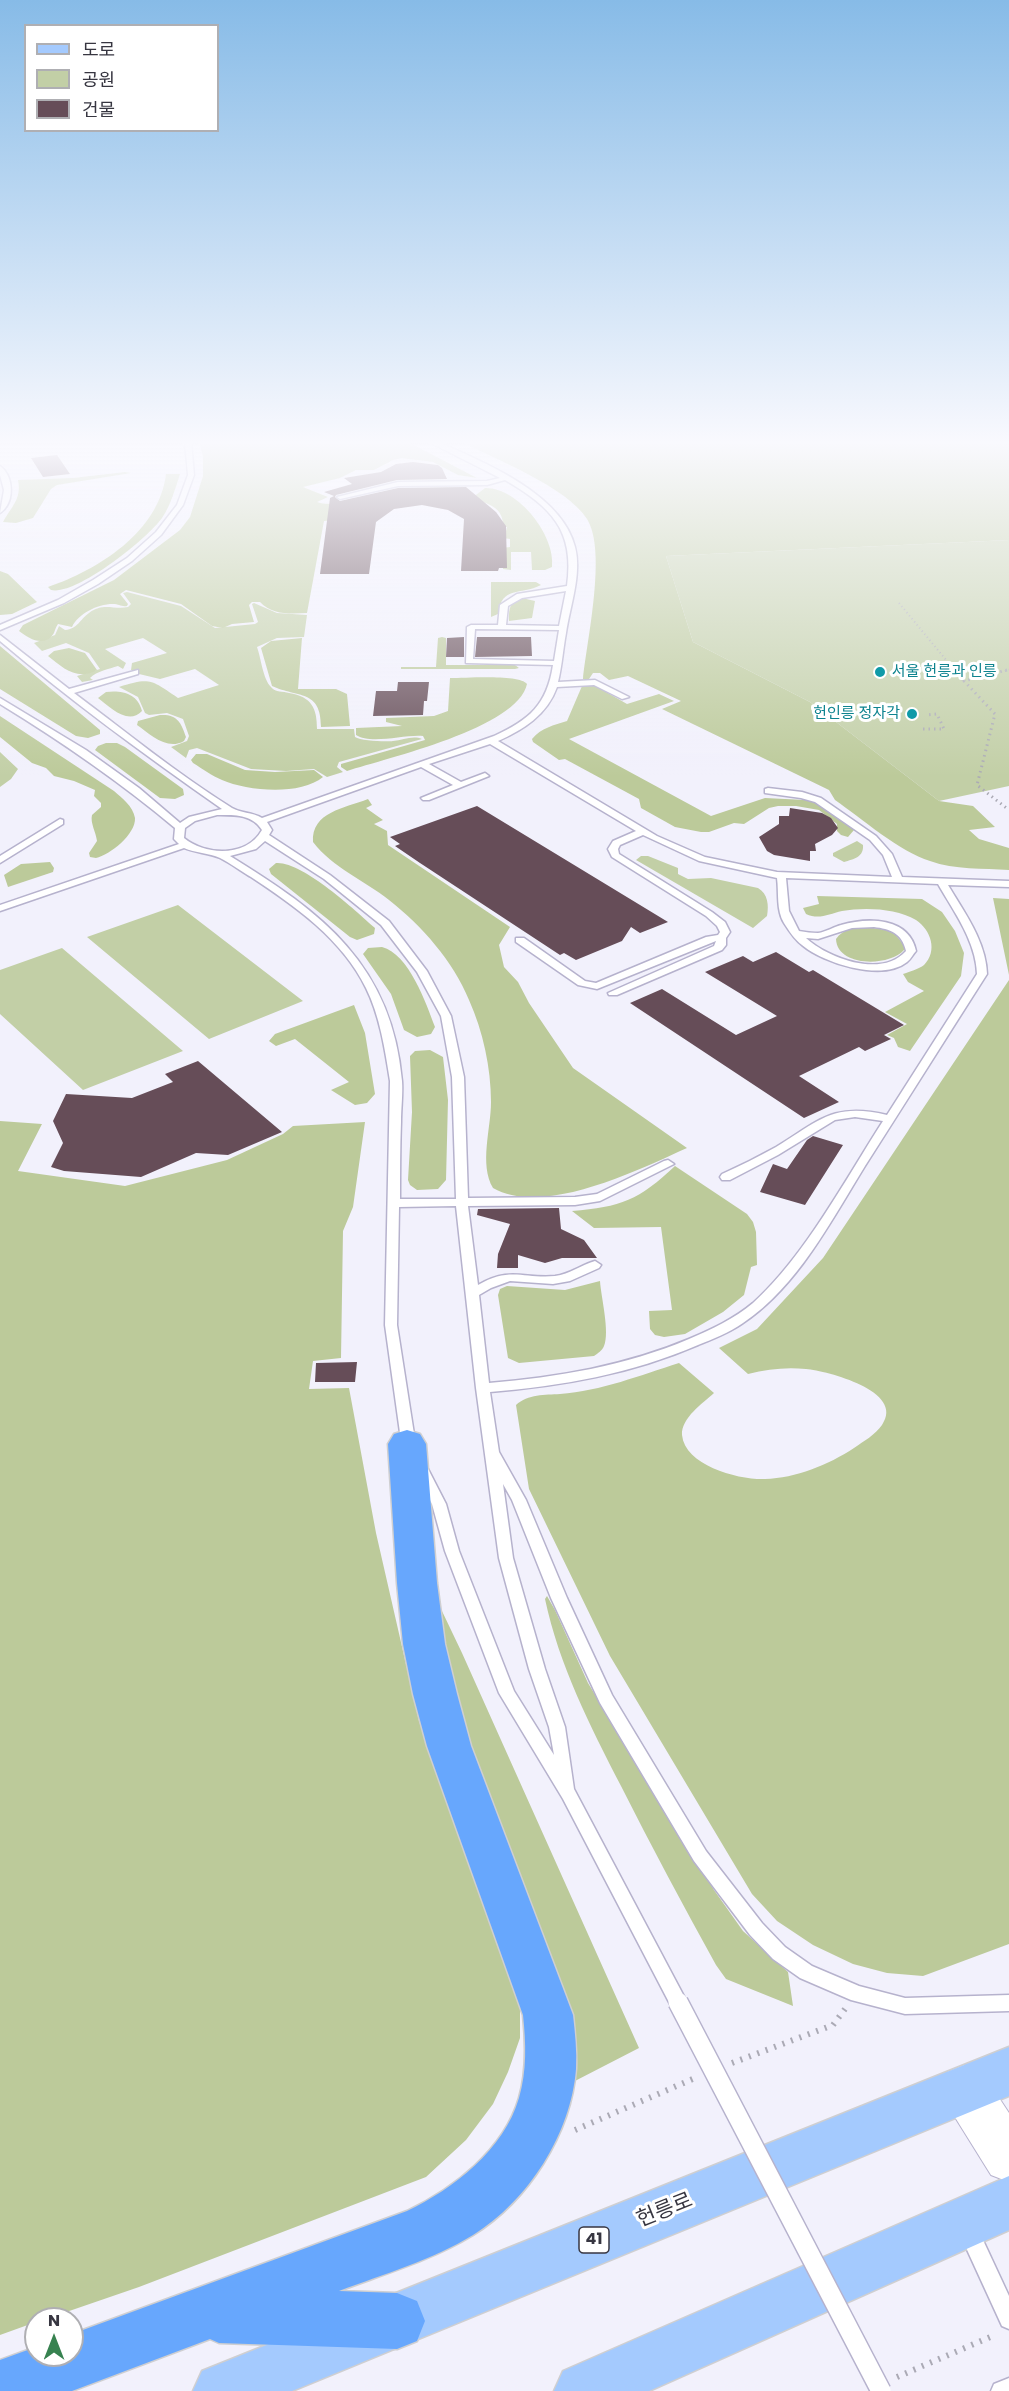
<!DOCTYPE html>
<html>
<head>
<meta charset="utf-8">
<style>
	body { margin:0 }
	#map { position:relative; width:1009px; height:2391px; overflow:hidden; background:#f2f1fc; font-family:Poppins,"Noto Sans KR",sans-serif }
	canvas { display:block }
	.legend { position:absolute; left:24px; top:24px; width:195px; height:108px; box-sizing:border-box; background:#fff; border:2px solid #afafb3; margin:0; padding:8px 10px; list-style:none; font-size:18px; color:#373641 }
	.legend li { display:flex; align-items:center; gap:12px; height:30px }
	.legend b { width:30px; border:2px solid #afafb3 }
	.north { position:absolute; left:24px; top:2307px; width:60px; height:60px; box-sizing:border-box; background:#fff; border:2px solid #afafb3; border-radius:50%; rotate:0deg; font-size:16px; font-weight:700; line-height:24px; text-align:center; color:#373641 }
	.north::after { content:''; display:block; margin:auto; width:21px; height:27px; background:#378250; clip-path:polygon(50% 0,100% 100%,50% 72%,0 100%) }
</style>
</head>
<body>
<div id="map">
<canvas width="1009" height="2391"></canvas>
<ul class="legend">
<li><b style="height:8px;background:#a4cafe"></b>도로</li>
<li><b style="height:16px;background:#c2cfa6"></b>공원</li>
<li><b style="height:16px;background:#664d58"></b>건물</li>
</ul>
<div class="north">N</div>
</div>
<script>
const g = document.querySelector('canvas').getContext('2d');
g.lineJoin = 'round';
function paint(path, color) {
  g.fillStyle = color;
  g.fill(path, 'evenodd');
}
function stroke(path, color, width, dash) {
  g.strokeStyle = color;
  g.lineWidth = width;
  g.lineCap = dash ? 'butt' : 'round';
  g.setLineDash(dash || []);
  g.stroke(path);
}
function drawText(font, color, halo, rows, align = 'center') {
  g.font = font + ' Poppins,"Noto Sans KR",sans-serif';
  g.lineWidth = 6;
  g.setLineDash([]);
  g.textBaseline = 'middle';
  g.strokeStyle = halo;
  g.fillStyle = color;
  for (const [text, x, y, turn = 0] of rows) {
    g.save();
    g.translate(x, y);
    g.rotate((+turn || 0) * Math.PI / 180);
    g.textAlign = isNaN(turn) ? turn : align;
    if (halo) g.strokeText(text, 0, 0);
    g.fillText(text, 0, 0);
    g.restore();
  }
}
paint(new Path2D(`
	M1009,540V786L939,801L810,702L693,642L666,556Z
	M127,592L181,606L215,628L255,624L258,622L252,604L254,603L277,613L307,615L304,637L277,638L257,647C261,658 263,679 271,687C276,693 283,691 289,693C312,697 317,708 317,729H354L355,737C361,741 386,742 393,741C403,740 413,735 422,739L339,762L337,767L343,772L327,777L314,769L286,771L251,769L197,748L189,750L186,758L171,747L187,741L189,736L183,719L167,713L149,715L145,713L138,697L119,687C151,677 151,680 178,698L219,685L195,669L160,679L139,674V671L131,670L132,663L167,653L143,638L105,649L126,663L123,669L118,666C109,669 97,671 90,678L93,680L82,682L77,676L100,669L89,653L66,643L42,651L34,643L55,635L59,626L65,630C78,629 80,619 89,613C103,602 114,610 128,607L131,604L123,593Z
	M0,752L18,769L11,779L0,787Z
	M857,841L863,845C864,857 854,859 844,862L833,856V853Z
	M641,856H648L678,868V874L688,879L711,878L758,888C768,894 769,905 767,916L753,928L636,860Z
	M178,905L303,1001L209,1039L87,937Z
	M62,948L183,1051L83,1090L0,1014V970Z`), '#c2cfa6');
paint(new Path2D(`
	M199,442H408L477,478L458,475L433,462L401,458L393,460L374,470H356L340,478L303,487L328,497L317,502C332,507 341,500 357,503L339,520L324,521L307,613C290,614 272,615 260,602H252L249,605L254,622L232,624L223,628L212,626L181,604L126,590L120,594L128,604L127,606C121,607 119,604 113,604C97,604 78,614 72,627L58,624C56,627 55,630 54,633C45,648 29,639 19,631L23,625L114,580L180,530L190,517L203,476V456Z
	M462,442H1009V540L666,556L693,642L810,702L939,801L973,806L995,827L969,830L979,839L1009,848V870C983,868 955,870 930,861C900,852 861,818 835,800L829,790L662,709L681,701L628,676L609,680L600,673H593L589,679H583C587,640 607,551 587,519C567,487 495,459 462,442Z
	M125,472L131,473L57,485L51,489L33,518L16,523L3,522C11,507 22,499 18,480L73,478Z
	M166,474H180C175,489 171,505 162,518C147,539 76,596 51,590L48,587C98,570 159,532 166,474Z
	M485,488C518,487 556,536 552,567L545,570H532L531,552H511V570L503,569L502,548L510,547V539L503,538L502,531H506L507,527H503C504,507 488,504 472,498Z
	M0,571L8,574L37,602L12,614L0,615Z
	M491,582H536L541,585C520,596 502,585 498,614L491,617Z
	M522,598L535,601L532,618L509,621C509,609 509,602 522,598Z
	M442,637L446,638V665H515L519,668L515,669H401V667H436L438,638Z
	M302,638L298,689H336L347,694L350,726L321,727C321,689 298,698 272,686L261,648L271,641Z
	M0,646L100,730V734L88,738L76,736L0,689Z
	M69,648L85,653L97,670C77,681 63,668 48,656L54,651Z
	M450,678C467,678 520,674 527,684C518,728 387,758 347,771L341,767V764L425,740L423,736C406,734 371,745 356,735V728L402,726L386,722V718L434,716L448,711Z
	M594,685L627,704L659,694L674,701L569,739L711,816L765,798L805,800L817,803L854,830L848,837L841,835L837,831V824L819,810L796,806H778L769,808L744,824L734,823L709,832H701L675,827L641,808L639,799L565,759L559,760L533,742L532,739C541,728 554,725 567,721L582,686Z
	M106,692C121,690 138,693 142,711C128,726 110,707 98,698Z
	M160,715C177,714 181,722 186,737L184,741C167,751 150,734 137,725L138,721Z
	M0,716L114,791C122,798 133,806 135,818C136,834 110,855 96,858L90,857L89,853L97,841C96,832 90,823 92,815L101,807V803L94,796L95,790L74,781L54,776L46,768L32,763L0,737Z
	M106,743H117L125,747L183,789L184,795L175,799L160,798L95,750L98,746Z
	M196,754H207L245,770L275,772L314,770L323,777C300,796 247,791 222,780C212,776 203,769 193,763L191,760Z
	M368,799L372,805L366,808L383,820L374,824L387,831L388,845L510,927L499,945L504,967L518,982L529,1003L573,1068L687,1148C638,1170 544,1217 493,1188C479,1164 491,1129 491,1102C491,1068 483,1031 469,1000C453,961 422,926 389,900C364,880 333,868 313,842C311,812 345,808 368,799Z
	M50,862L54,868L53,872L8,887L4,875L21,864Z
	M276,863C302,861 355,910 375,928L374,934L357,940L350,937L271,874L269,869Z
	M817,896L922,899L942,912L955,931L964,953L961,976L910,1051L898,1047L894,1038L887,1035L907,1024L885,1012L924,991L908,982L903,974C909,972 919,969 924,965C938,951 931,930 916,920C896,908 864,907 842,911C829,914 819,920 806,914L803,908L819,904Z
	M993,898L1009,899V975Z
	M866,927L887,930L895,934L904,945V950C889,967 837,967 836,939C843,929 854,927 866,927Z
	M382,947C409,954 426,1003 435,1027L431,1034L417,1037L404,1030L391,994L363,954L368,948Z
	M1009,980V1944L923,1976L887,1973L853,1964L813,1945L777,1921L752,1894L610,1656L529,1489L516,1405C528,1394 545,1395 560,1394C601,1391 641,1375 679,1363L714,1393C703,1403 681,1418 682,1435C685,1466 739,1480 765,1479C796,1478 828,1465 854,1448C864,1441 875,1435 882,1425C906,1391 827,1371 806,1369C786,1367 768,1369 748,1374L719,1348L757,1329L823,1258Z
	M354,1005L365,1033L375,1094L367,1103L355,1105L331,1090L349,1082L295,1039L276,1046L269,1041L275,1034Z
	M430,1050L443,1057L448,1100L446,1180L438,1189L417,1190L410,1185L408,1180L412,1112L410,1056L415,1051Z
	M0,1121L42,1124L18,1171L125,1186L227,1160L283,1134L293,1126L365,1122L353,1207L343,1231L341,1358L313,1361L309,1389L349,1388L376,1533L419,1721L520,2004V2038L508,2072L493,2104L466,2140L426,2177L139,2287L46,2319H36V2322L0,2335Z
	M675,1166L747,1214L753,1222L756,1232L757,1265L751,1267L744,1295L723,1312L685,1334L664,1337L655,1335L650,1329L649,1311L672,1310L661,1227L594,1228L572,1211C621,1207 639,1200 675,1166Z
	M600,1281C601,1297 610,1332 604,1346C602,1351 598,1353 594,1356L519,1363L508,1358L498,1295L500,1289L507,1286L565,1290Z
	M547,1596L555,1610L588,1683L714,1890L743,1931L788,1972L793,2006L726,1979L716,1965C683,1905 651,1846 621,1786C590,1726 559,1665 545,1599Z
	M435,1609H441L462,1653L639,2048L573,2082L465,1755Z`), '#bcca9a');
paint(new Path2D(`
	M57,455L70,474L43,477L31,458Z
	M413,462L438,465L442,468L447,479L397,480L336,495L335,497L340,501L398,488L466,487L496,512L506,526L507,568H499L498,571H461L464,519L448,510L422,505L394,509L376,522L369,574H320L330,498L334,496L324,492L352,484L344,478L381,472L396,464Z
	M464,637V657H446L447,638Z
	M477,637H531L532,656L475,657Z
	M398,682H429L427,701H424L423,715L373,716L376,691H397Z
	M477,806L668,922L640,933L631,927L622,941L576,960L564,953L560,955L420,863L395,846L400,844L390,837Z
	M790,808L822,813L831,818L838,828L832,835L815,844L816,851H810V861L774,855L767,851L759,837L779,824V816H789Z
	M776,952L809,972L813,970L904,1025L884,1035L891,1039L865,1051L859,1047L799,1076L839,1102L804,1118L630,1003L662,989L736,1035L777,1016L705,972L743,956L753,962Z
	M198,1061L282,1132L228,1155L196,1153L141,1177L64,1171L51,1167L63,1143L53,1121L66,1094L132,1098L173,1082L165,1074Z
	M813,1136L843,1145L805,1205L760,1192L773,1164L787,1169L807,1140Z
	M559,1208L561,1229L584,1240L597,1258H562L545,1263L518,1255V1268H497L498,1254L510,1224L477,1215L478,1209Z
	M357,1362L355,1382H315L316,1363Z`), '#664d58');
const lane = new Path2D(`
	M185,442H191L194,475L183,505L161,535L132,561L98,584L64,603L0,630V625L58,600L93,580L127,558L156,532L177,505L188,475Z
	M429,442H438C484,462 562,494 575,547C582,574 570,606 566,633C563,649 562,666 558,682L595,680L629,697L622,699L594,685L557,687C547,715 523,730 498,741L657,836L705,857L777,872L892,877L883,855L870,840L815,802L801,798L765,793V789L768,788L802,792L821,798L876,836L892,854L902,877L1009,881V887L948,885C964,912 986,941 987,974C946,1038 906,1102 865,1166C831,1221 798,1286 743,1323C729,1333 713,1339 698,1345C631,1374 562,1386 490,1392L499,1452L526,1500L567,1598L612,1695L706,1851L762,1923L785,1947L812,1966L859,1986L905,1998L1009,1995V2011L905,2014L851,2000L800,1978L773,1959L750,1935L694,1861L600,1703L551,1598L512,1500L503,1484L513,1558L545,1669L565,1727L574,1789L687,2002L684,2008L678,2010L672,2008L563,1799L499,1693L445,1551L432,1504L416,1473L418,1469H428L446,1504L459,1551L514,1691L554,1755L549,1727L529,1669L499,1558L476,1388L456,1206L399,1207L397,1325L416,1447L414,1450H404L402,1447L385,1325L390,1081C385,1050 380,1016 366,988C342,939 295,906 251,877C241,871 230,863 220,858C209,853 195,853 184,848L0,911V905L179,844L174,839L175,828C119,781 62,742 0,704V698L86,750L139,788L180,823L189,817L222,809C146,756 71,701 0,641V635L69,689L138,670V674L74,693C125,731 176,773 232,808C240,813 252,812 262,818L494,736C529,720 547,705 553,665L466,663L467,627L471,625H498L500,605L517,594L567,586C575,530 551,507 505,480L487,485L398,486L340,499L337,497L398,482L487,481L500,478ZM566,591L559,626L506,625L508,606L522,598ZM475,629L559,630L554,661L473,659ZM490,744L636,831L613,841L608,849L612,857L706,916L717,926L720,932L718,935L706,937L596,983L585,981L524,938H516V942L578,985L597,989L716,941L714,946L608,993L609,995H617L722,950L726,945V938L730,932L725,922L712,912L619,854L618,849L620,845L643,835L699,861L777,878C779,893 776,910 784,923C789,931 795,940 802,945C823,963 882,982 907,962C911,959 913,954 916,951C909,917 868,917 841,925C833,927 826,932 818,933C812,933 806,932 799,931L789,911L786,878L938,884C954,912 976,941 977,974L887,1115C833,1102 819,1121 776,1147C758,1157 740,1166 722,1174L720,1177L722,1180H730L778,1155L835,1120L855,1117L883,1121C845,1180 805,1256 753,1303C734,1319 712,1329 689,1339C625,1366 558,1377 489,1383L479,1295L491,1288L510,1281L553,1284L570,1281L599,1268L601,1265L595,1261C581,1265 570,1274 555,1276C524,1279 510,1266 478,1285L468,1206L575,1205L600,1201L674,1164L668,1160L664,1161L597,1194L575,1197L468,1198L464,1077L451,1016L427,971L389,921L330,875L269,835L272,830L267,822L421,767L453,785L421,798L423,800H429L489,776L485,773L461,782L429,764ZM217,815C234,815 252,814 262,830C247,857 206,856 184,838L185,828L195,821ZM265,841L324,879L381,925L417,972L441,1016L452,1077L456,1199H400C400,1173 400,1148 401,1122C401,1108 403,1094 402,1081C392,964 321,912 230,856L256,849ZM874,927C890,929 902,933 906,951C882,978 829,959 806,938L818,939L852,928Z
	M0,466C14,476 15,503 0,513L4,490L0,475Z
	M60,819L63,820V824L0,863V856Z
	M968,2220L975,2223L1009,2296V2329L1002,2326L958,2230L961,2223Z
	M1009,2378V2391H991L994,2384Z`);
const secondary = new Path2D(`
	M965,2065L982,2072L1009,2113V2182L991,2175L948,2106L940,2089L948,2072Z`);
const primary = new Path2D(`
	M1009,2047V2096L292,2391H193L202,2371Z
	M1009,2176V2230L649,2391H554L563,2371Z`);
const highway = new Path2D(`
	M407,1430L420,1434L426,1444L437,1583L445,1644L457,1694L471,1746L573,2015C575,2033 577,2051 576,2069C571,2134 528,2201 473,2235C432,2260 384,2274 339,2291L397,2293L417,2301L425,2321L417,2341L397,2349L219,2343L210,2339L72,2391H0V2360L36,2347V2355H72V2334L407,2211C453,2189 504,2150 519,2098C527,2071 526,2043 523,2015L427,1746L413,1694L403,1644L397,1583L388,1444L394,1434Z`);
stroke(lane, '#b6b2cd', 3);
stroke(secondary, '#b6b2cd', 2);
stroke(primary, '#cfcfd1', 3);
stroke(highway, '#cfcfd1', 3);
stroke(new Path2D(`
	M899,603L956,672
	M1001,672L1009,670`), '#abaab5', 2, [1, 3]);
stroke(new Path2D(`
	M955,670L964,681
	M1007,670L964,681L995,714L977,785L1009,810
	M923,729H944L937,714L926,715`), '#abaab5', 3, [1.5, 4]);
stroke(new Path2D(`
	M732,2063L833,2025L845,2009
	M575,2130L695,2078
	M897,2377L995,2335`), '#abaab5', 6, [2, 7]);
paint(lane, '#fff');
paint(secondary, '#fff');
paint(primary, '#a4cafe');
paint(highway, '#67a7fd');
const laneBridge = new Path2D(`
	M678,2002L881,2391`);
stroke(laneBridge, '#b6b2cd', 22, []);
stroke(laneBridge, '#fff', 19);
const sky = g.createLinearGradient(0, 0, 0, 777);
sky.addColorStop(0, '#87bbe7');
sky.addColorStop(0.57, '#f9f9fe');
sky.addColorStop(1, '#f9f9fe00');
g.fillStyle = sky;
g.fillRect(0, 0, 1009, 777);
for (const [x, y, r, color] of [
	[880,672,6,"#0f9aa8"],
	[912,714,6,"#0f9aa8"]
]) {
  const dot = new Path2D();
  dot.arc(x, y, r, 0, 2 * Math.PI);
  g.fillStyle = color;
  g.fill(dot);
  stroke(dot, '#fff', 2);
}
drawText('15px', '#0d838f', '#fff', [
	["서울 헌릉과 인릉",892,672],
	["헌인릉 정자각",900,714,"right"]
], 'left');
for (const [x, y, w] of [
	[594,2240,30]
]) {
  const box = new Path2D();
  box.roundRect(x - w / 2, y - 13, w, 26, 4.5);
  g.fillStyle = '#fff';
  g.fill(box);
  stroke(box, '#373641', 1.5);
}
drawText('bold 16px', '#373641', null, [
	["41",594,2240]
]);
drawText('21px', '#373641', '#fff', [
	["헌릉로",665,2211,-22]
]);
</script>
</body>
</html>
